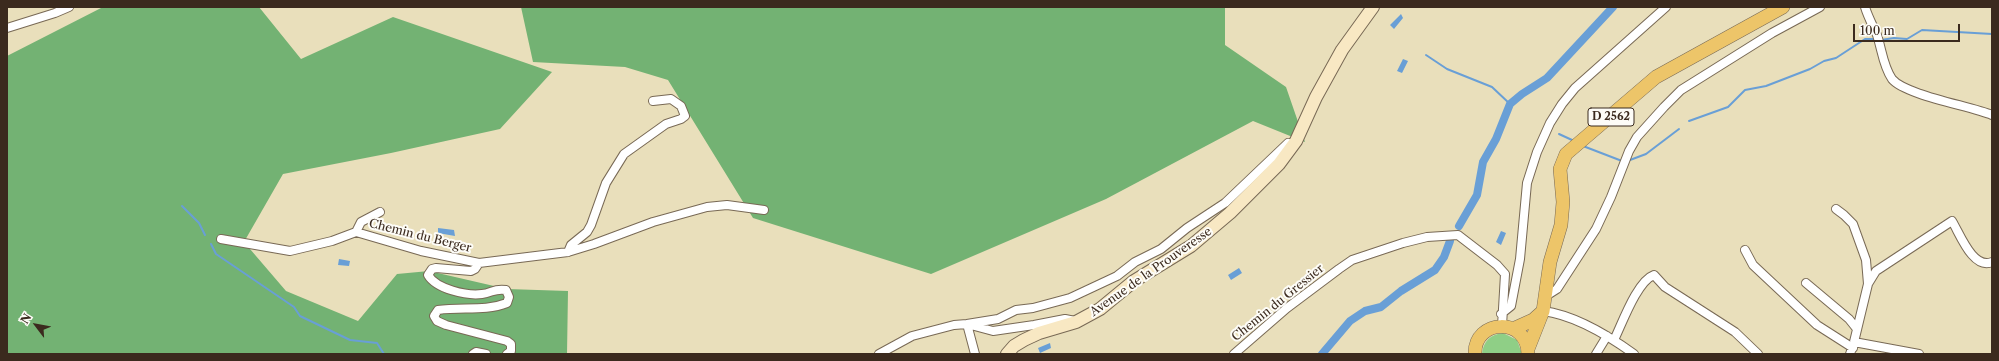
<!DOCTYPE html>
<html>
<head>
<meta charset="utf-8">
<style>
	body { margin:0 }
	#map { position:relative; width:1999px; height:361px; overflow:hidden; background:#e9dfbb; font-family:"Libre Caslon Text",serif }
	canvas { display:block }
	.frame { position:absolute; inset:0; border:8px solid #3b2a1e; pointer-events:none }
	.north { position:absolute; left:16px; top:305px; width:40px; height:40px; -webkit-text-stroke:3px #fdfcf7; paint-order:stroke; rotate:302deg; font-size:11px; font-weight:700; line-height:16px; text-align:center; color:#3b2a1e }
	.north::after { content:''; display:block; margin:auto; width:14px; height:18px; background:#3b2a1e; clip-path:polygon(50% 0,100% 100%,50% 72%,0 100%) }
	.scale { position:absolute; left:1853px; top:24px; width:107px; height:18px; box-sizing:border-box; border:2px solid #3b2a1e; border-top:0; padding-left:5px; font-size:12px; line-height:14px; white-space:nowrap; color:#3b2a1e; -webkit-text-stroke:3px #fdfcf7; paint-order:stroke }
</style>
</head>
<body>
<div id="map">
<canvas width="1999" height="361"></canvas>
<div class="frame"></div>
<div class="north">N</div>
<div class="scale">100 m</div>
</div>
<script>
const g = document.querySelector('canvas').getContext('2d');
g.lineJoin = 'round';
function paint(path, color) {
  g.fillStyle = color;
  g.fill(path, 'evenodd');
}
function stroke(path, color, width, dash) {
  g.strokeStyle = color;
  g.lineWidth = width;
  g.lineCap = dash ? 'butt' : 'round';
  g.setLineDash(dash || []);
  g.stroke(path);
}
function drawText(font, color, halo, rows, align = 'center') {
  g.font = font + ' "Libre Caslon Text",serif';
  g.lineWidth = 4;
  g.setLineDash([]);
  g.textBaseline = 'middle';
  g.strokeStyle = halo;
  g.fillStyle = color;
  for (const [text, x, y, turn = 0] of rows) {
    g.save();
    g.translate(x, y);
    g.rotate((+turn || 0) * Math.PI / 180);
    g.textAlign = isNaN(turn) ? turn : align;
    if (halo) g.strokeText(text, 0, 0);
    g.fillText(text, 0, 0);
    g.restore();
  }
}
paint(new Path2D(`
	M1503,333L1517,340L1522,354H1482C1483,341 1491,334 1503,333Z`), '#8fcf86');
paint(new Path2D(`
	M103,7H259L301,59L393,17L552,72L500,129L391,153L283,174L244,242L286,291L358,321L397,274L429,271L507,289L568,291L567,354H7V56Z
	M521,7H1225V45L1286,87L1305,142L1253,121L1106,199L931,274L753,218L668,80L625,67L533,62Z`), '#73b273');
paint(new Path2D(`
	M1401,14L1403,18L1394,29L1390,25Z
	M1403,59L1408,61L1402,73L1397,71Z
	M438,228L454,230L455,236L438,233Z
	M1501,231L1506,233L1501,245L1496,242Z
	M339,259L350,261L349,266L338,265Z
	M1239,268L1242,273L1231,280L1228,275Z
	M1050,343L1051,348L1040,353L1038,348Z`), '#699fd6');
stroke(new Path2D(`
	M1881,40L1894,38L1907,39L1922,30L1992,34
	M1426,55L1447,69L1492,87L1510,104
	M1689,121L1728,107L1745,90L1766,86L1810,69L1824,61L1836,58L1865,39H1874
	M1559,134L1572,140
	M1583,146L1622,161
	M1630,160L1646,154L1679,129
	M182,206L199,223L205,235
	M211,244L216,254L294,307L300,316L350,340L377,343L384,354`), '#699fd6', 2);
stroke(new Path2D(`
	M1459,226L1477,195L1483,162L1496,139L1510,104L1522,94L1547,78L1613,7
	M1322,354L1350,321L1365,311L1381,307L1401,291L1435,270L1444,257L1450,241`), '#699fd6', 8);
const minor = new Path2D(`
	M1865,7C1868,17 1873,26 1877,35C1882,50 1883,66 1892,79C1905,95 1970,106 1992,115
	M7,28L55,13L69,7
	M1836,209L1844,215L1853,224L1866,260L1868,284L1854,342L1850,354
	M356,232L361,222L380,212
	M221,239L290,251L332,241L356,232L421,251L479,263L475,269L471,271L436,268L432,269L428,275C436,289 467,296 482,294C492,293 494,288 506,290L509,297L507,303C484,312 461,306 438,310L434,316L437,321L446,325L507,341L511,344V351L507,354
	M1745,250L1753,265L1817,325L1853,348
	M568,252L571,245L587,232L591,225L606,183L624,154L666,124L681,119L685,116L681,106L671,99L653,101
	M479,263L568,252L594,244L653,222L707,207L727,205L764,210
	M1806,283L1849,319L1857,329
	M1868,284L1876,271L1952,221C1960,234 1973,270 1992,262
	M1546,296L1557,289L1596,229L1611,197L1629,151L1637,137L1664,107L1681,90L1772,33L1820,7
	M1543,311C1574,315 1609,336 1634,354
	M1501,314L1511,306L1520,259L1527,183L1537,152L1550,123L1562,104L1575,88L1666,7
	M1614,340C1622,324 1637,281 1654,275L1665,287L1735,332L1758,354
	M1854,342L1919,354
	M473,354L476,352L486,354
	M879,354L912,336L954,325L967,324L993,331L1034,325L1065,319L1075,321
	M975,354L967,324L998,319L1016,310L1033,308L1070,298L1117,276L1135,262L1161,249L1187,228L1225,203L1288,143
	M1234,354L1287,308L1339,269L1352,260L1403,243L1427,237L1458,235L1497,265L1505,274L1502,326
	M1596,354L1607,336`);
const secondary = new Path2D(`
	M1007,354L1014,346L1024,340L1039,333L1076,322L1100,309L1134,281L1191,246L1230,213L1279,164L1296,141L1316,97L1342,50L1373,7`);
const primary = new Path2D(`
	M1513,329L1533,320L1543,311
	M1528,349L1543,311L1550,262L1561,225L1563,202L1560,169L1566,154L1656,77L1783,7
	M1475,354C1474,318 1528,317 1528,354`);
stroke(minor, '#786955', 10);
stroke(secondary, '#786955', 14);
stroke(primary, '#786955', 14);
stroke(minor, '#fff', 8);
stroke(secondary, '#f8e8c3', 12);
stroke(primary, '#edc569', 13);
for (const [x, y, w] of [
	[1611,117,46]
]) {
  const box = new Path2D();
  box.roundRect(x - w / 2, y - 9, w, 18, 3);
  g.fillStyle = '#fdfcf7';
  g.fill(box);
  stroke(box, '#3b2a1e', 1);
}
drawText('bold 11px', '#3b2a1e', null, [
	["D 2562",1611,117]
]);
drawText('12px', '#3b2a1e', '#fdfcf7', [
	["Chemin du Berger",420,236,14],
	["Avenue de la Prouveresse",1151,272,-35],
	["Chemin du Gressier",1278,303,-39]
]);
</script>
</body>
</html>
